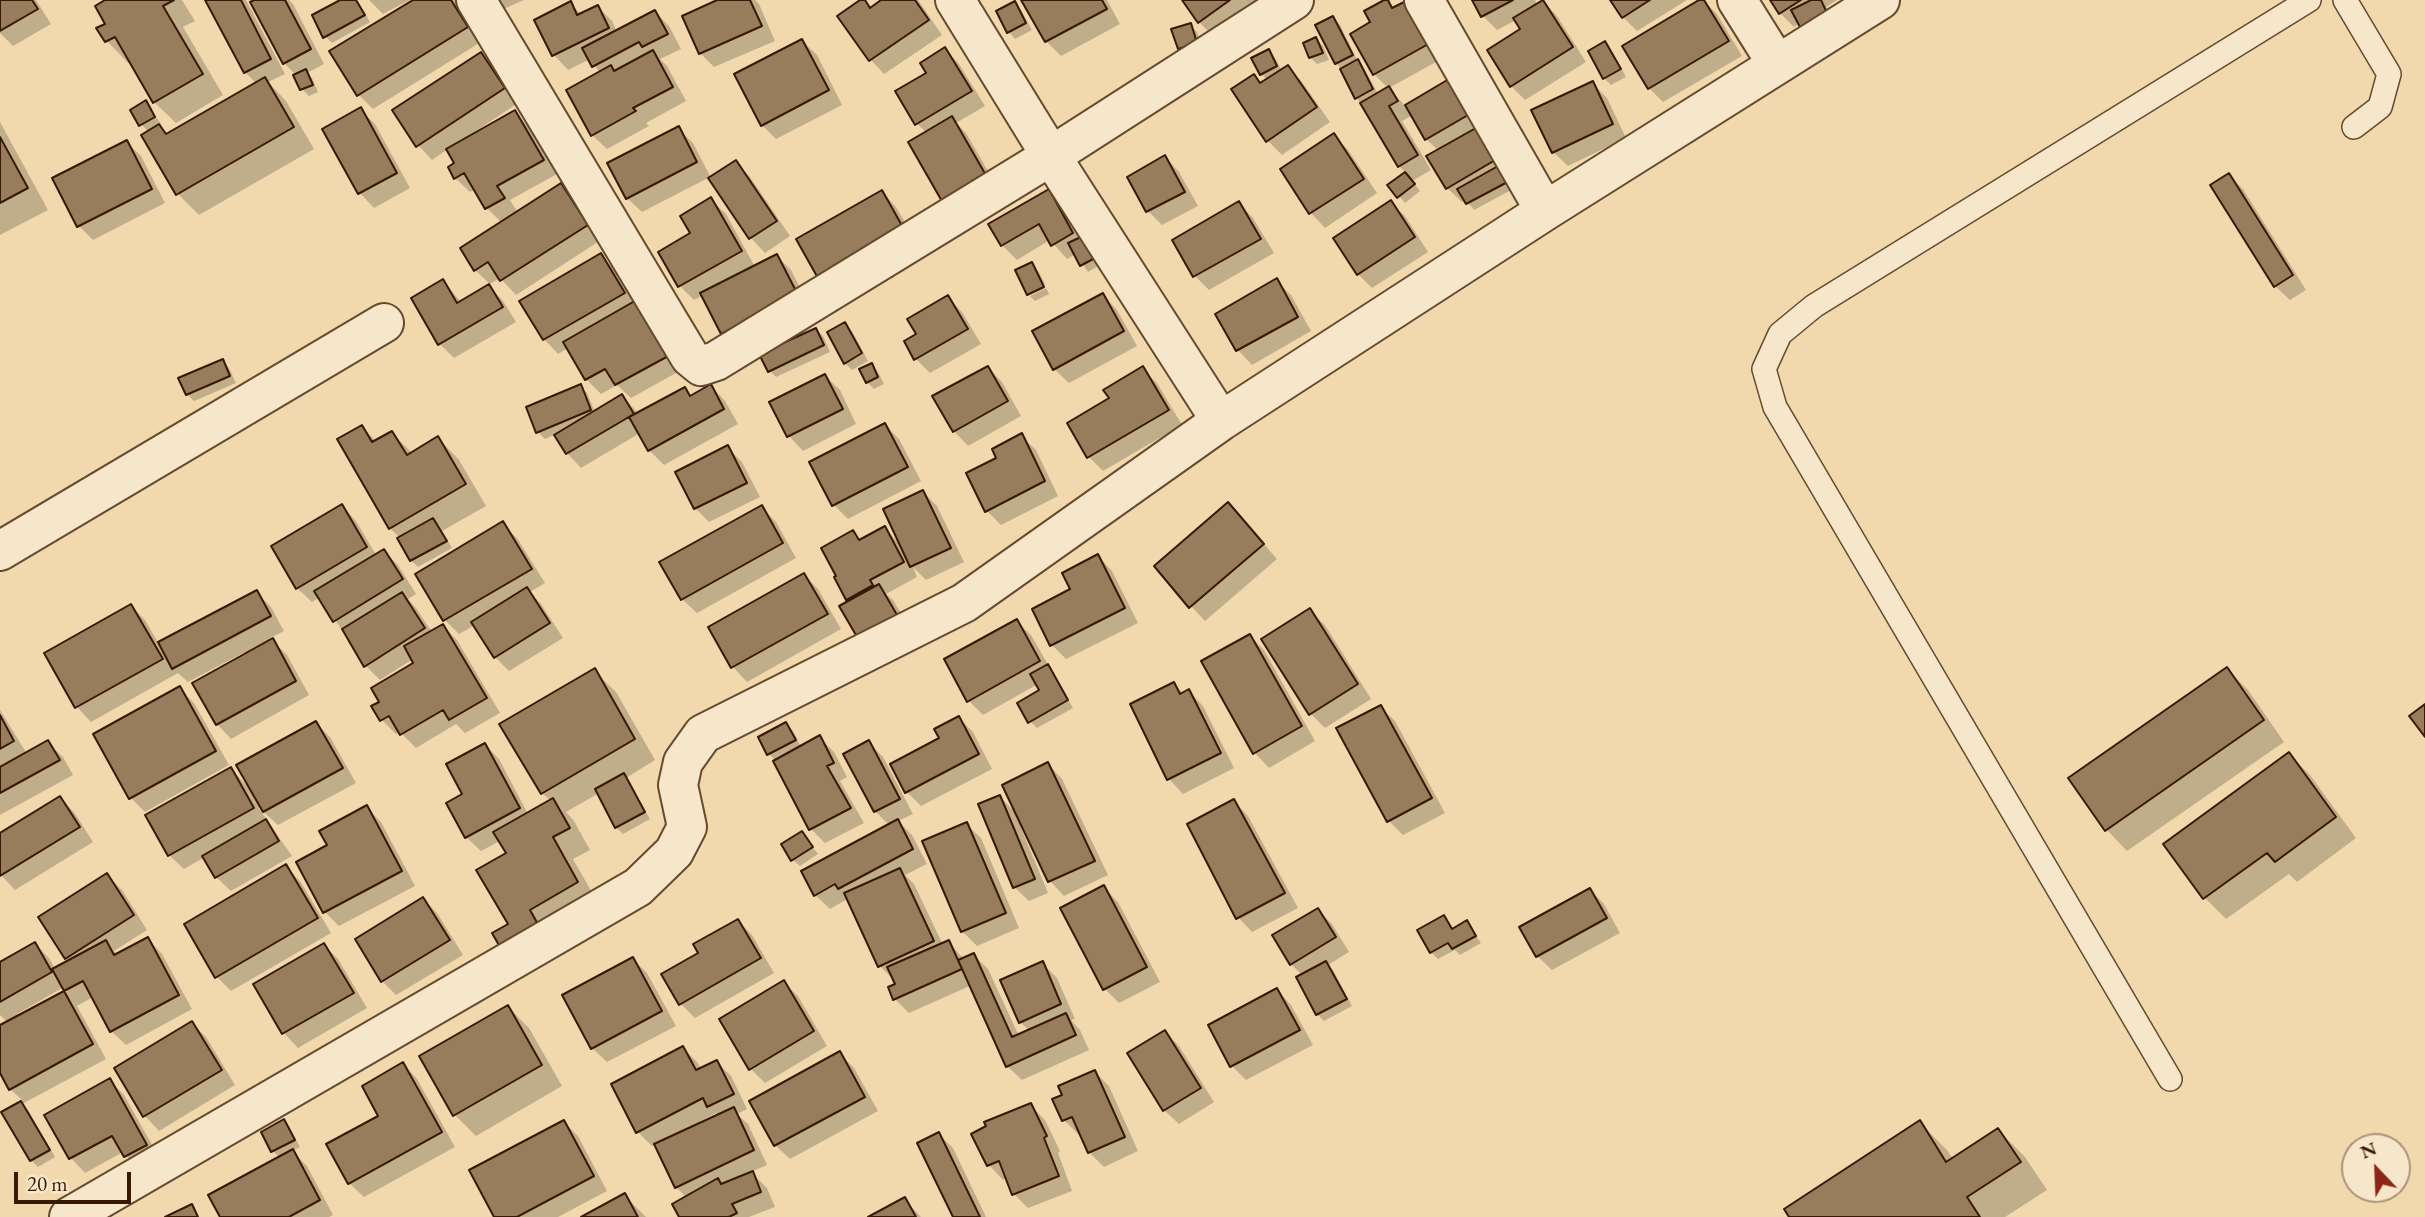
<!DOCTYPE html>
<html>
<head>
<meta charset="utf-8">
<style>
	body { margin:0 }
	#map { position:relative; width:2425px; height:1217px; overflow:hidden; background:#f1d9ad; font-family:"EB Garamond",serif }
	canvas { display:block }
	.north { position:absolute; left:2341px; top:1133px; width:70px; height:70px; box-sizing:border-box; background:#f6e6ca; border:2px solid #aa947b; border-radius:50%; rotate:337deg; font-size:19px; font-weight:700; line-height:28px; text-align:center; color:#381904 }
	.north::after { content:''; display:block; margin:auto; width:24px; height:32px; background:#8f2418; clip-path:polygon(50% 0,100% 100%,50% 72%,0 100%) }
	.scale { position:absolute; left:14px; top:1172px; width:117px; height:32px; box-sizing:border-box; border:4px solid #381904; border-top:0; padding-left:9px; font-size:21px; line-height:24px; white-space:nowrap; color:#381904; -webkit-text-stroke:5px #f6e6ca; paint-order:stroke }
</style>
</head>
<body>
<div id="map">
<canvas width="2425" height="1217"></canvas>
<div class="north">N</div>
<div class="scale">20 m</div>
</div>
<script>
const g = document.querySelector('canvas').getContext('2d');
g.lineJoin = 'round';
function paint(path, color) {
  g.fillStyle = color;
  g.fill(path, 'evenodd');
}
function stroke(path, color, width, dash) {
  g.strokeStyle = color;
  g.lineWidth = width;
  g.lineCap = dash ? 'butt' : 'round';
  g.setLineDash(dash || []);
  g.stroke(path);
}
paint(new Path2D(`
	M0,0H36L51,24L13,46L0,33Z
	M108,0H182L195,21L183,27L223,95L176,123L154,102L131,61L128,63L107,41L99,29L107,24Z
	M207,0H246L285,74L268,82L286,101L314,149L199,215L178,194L149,132L141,124L145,102L161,124L158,125L168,135L257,84L245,72Z
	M258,0H289L293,4L324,64L307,73L312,78L318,92L309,96L302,89L296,75L284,63Z
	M344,0H357L370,22L332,43L325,36Z
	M369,0H410L383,14Z
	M416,0H455L481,42L373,109L359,95Z
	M491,0H524L501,10Z
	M722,0H755L759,4L775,41L714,67L700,53Z
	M863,0L872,9L884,0H918L942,35L884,74L870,59Z
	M1023,0H1107L1120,24L1061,56L1046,41Z
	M1184,0H1257L1259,4L1213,36L1199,22Z
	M1474,0H1535L1537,5L1543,1L1557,16L1586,62L1525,100L1511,86L1522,30L1516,20L1497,30L1483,16Z
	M1612,0H1687L1637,31L1623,17Z
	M1703,0L1717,14L1742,56L1663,102L1649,88Z
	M1772,0H1837L1826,7L1834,22L1800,23L1794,27L1780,13Z
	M1387,1L1445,57L1389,88L1405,106L1454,78L1522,184L1474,210L1466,200L1462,202L1447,188L1439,151L1426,139L1413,115L1402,121L1431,170L1412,181L1420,191L1405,203L1390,185L1406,173L1399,166L1357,98L1342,70L1336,63L1333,18L1340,25L1358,62L1364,68L1378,94L1388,88L1374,74L1373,23Z
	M570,3L582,15L598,7L612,21L617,32L655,12L669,26L681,49L660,59L667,66L686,101L646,123L649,126L607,149L592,135L600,73L590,59L568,70L554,55L536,21Z
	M1014,3L1021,10L1032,30L1015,39L1009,32Z
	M1190,25L1197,32L1203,50L1186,55L1179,48Z
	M1316,39L1323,46L1329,60L1317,64L1310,57Z
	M802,41L817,55L842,105L776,139L762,125Z
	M1604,43L1611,50L1626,77L1611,85L1604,78Z
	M945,49L959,64L985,106L956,123L966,133L1004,199L917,124L928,74Z
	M1268,51L1275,58L1282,71L1288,67L1302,82L1330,122L1282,155L1267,140L1254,76L1262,84L1268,80L1261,74Z
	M481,54L495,68L518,103L473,133L474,135L515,112L529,127L557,174L510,200L518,213L561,185L576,200L601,240L516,295L500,278L490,284L475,270L462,249L502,223L487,208L476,189L470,192L455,178L457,164L448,149L432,160L418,145Z
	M1592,83L1607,98L1626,138L1568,166L1553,152Z
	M360,109L375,124L410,188L374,208L360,193L324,129Z
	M0,122L48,210L0,235Z
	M678,129L693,143L711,178L736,162L750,177L790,236L765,253L751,238L710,177L642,212L627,198Z
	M1334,135L1348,150L1377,193L1325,228L1311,213L1282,170Z
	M127,142L141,156L165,203L93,240L79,226Z
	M1165,157L1179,172L1198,206L1162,225L1148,211Z
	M2229,175L2243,189L2306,290L2290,300L2275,286Z
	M1049,191L1063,206L1100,265L1088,272L1076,254L1067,259L1050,240L1017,260L1002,245L990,224Z
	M882,192L896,207L918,245L835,293Z
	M711,200L726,214L755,267L777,256L791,270L811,310L737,347L723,333L704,295L694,300L680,286L693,234Z
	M1390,202L1405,216L1428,252L1372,288L1358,274Z
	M1239,203L1253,218L1274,253L1209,290L1195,276Z
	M600,255L615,269L635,303L685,368L631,398L617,385L601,394L586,379L568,348L558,354L544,339Z
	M1031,264L1038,271L1045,284L1028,295L1017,271Z
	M443,281L461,302L489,286L503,301L516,322L454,358L440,344L413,299Z
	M1276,281L1291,295L1311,331L1252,365L1238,350L1217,315Z
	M1046,288L1049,294L1035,301L1030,296Z
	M1103,295L1117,310L1137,346L1069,383L1054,369Z
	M947,297L962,312L981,344L930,373L916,359L906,342L918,335Z
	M845,324L852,331L868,361L852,370L845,363Z
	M816,330L823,336L830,352L776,377L769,370Z
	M222,361L229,368L236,383L194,401L187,394Z
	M871,365L878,372L884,384L874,389L867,382Z
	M988,368L1002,382L1021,416L968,446L954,431Z
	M1142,369L1157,383L1182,425L1103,471L1089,457L1111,399Z
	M825,376L840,390L856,424L803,451L789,436L772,403Z
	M581,386L587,393L595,412L622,396L639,414L685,389L692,397L711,386L725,401L738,424L664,465L649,450L640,433L581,468L567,453L556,434L545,439L538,432Z
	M885,425L899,439L921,481L848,519L834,505Z
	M362,427L377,442L392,433L412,453L438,438L459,460L486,506L442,531L452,548L418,567L411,560L400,538L390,528Z
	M1021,436L1036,450L1058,496L1001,525L987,511L999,458Z
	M728,448L742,462L760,497L709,522L695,508Z
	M923,492L937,506L964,562L926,580L913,567L917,577L886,594L893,600L913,634L847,599L853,532L861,541L884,528L901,545Z
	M342,506L356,521L376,555L384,551L398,565L416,594L408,599L416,608L432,632L443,626L457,640L500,713L465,733L456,724L416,748L400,732L396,734L382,720L374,707L382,703L416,664L413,659L380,680L365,665L320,597L312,602L297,588Z
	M762,508L776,522L796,558L697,613L682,599Z
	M1242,519L1277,559L1205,621L1191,606Z
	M502,524L517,538L545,583L530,592L541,604L563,638L509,671L495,657L475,625L459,634L445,620Z
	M1098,556L1112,571L1138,623L1066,659L1052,645L1072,590Z
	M804,575L818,589L841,629L747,682L733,667L711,628Z
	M257,593L271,607L284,631L270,638L287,655L309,695L231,739L217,724L246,655L245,652L188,682L178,673L91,722L77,707L46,654L131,606L145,620L159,644Z
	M1310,611L1325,625L1371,699L1325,728L1310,713Z
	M1016,621L1031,635L1073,708L1037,728L1030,721L1042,691L1038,684L983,715L969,701Z
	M1250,636L1264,650L1315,741L1269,768L1255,753L1203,662Z
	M2227,669L2248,690L2284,742L2127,851L2106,829Z
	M594,671L616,692L655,760L626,778L650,819L623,834L616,827L599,793L566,812L574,821L590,850L573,859L598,903L550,931L510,924L508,854L500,841L481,851L466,837L464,795L485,745L499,759L528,814L551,801L542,793Z
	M1174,684L1184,694L1189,691L1203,706L1234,768L1183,794L1169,779L1132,705Z
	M179,688L194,703L229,765L145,812L131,798Z
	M1380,707L1395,721L1445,813L1403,835L1389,821Z
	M0,710L27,754L48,743L63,757L73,775L0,815Z
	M959,718L973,732L992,769L921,806L907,792L892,765L941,739Z
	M316,723L330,737L356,783L278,825L258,807L292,856L231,891L216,877L205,857L184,869L169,855L231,769L250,789Z
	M786,724L793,731L801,747L820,738L834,752L847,777L840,781L864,823L825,843L811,829L776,761L769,754Z
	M868,742L883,757L913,814L898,821L912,835L927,864L905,875L914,884L943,945L948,942L964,959L974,955L988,969L1019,1036L1030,1031L1020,1022L1042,963L1057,978L1075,1019L1071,1020L1080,1030L1089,1050L1022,1080L1007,1066L972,985L909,1013L895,999L897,985L895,981L880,966L849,898L830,909L815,895L889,825L875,811Z
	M2289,754L2310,775L2356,838L2297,882L2289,874L2226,919L2205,898L2165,844Z
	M1048,764L1062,779L1108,875L1064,896L1050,881L1024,827L1021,828L1048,893L1029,901L1014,887L1000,797L1018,815Z
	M60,798L74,812L93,842L15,890L0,874V835Z
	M1234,801L1248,816L1298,908L1252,932L1238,917Z
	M367,808L381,822L415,886L339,926L325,912L330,845Z
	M966,824L981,838L1019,928L977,946L962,931Z
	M802,833L818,854L800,866L793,860Z
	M286,867L300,881L331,933L231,991L217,977Z
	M107,875L122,890L147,930L114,951L118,955L148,939L162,954L192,1009L126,1045L111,1031L93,997L77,1006L106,1059L22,1104L28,1110L55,1157L38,1167L31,1160L4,1113L23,1101L10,1089L0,1070V1027L8,1023L0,1015V964L35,944L49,958L55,969L69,962L66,958ZM64,987L67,992L19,1017L17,1014Z
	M1104,888L1118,902L1160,982L1119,1003L1105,989Z
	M1590,890L1604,904L1620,933L1552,970L1537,956Z
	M423,899L437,913L463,955L396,995L382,981Z
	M1318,910L1332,924L1349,952L1328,965L1333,970L1352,1006L1324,1021L1317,1014L1303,976L1291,964Z
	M1444,917L1454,930L1467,923L1481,943L1460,955L1455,950L1438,959L1431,952Z
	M738,921L752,935L774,973L695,1018L681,1004L701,954Z
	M324,945L338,959L367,1008L298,1048L284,1033L255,985Z
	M633,959L647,973L676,1026L607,1062L592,1048Z
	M783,982L798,996L827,1046L765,1083L751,1069L721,1019Z
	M1277,990L1291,1005L1313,1045L1246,1080L1232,1066Z
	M508,1007L529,1028L562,1086L476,1136L455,1115Z
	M192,1023L206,1037L235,1085L159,1131L145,1116L116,1069Z
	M1165,1032L1179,1046L1214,1102L1179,1124L1164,1110Z
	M683,1048L697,1062L701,1069L717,1062L731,1076L747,1109L737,1114L748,1124L767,1165L751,1172L767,1188L775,1207L749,1217H681L686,1197L676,1187L656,1144L652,1146L638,1132ZM716,1113L719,1116L700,1125L699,1122Z
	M840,1054L854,1068L878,1111L790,1159L775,1145Z
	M403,1064L417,1079L455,1147L364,1197L349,1183Z
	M1095,1072L1109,1086L1138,1151L1104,1167L1089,1152L1081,1133L1078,1134L1064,1120L1065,1096Z
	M110,1081L124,1095L160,1159L140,1171L123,1152L85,1173L71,1158L47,1116Z
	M1030,1105L1045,1120L1060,1151L1058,1153L1072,1191L1028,1208L1014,1194L1007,1178L1003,1180L989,1165L973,1135Z
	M284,1121L290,1128L300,1147L292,1151L307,1166L333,1215L329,1217H222L280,1158L273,1151Z
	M564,1122L578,1136L607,1191L558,1217H496Z
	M1920,1123L1947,1150L1953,1159L1998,1130L2025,1157L2047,1190L2005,1217H1791Z
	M938,1134L953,1148L986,1217H955Z
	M625,1196L646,1217H585Z
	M904,1199L921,1217H871Z`), '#0003');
const building = new Path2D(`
	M0,0H32L38,9L0,31Z
	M105,0H174L163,6L203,74L153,103L115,37L105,42L96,28L105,24L95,6Z
	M205,0H241L271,59L244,73Z
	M254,0H285L311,49L283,64L250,2Z
	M340,0H356L365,15L323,38L312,15Z
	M413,0H451L468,27L357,96L329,51Z
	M717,0H750L762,26L699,54L682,16Z
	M860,0H865L870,8L881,0H915L929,20L869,61L837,16Z
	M1021,0H1102L1107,9L1045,42Z
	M1182,0H1230L1198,23Z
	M1384,0H1388L1392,8L1408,0L1432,42L1373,75L1350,34L1370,22L1364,11Z
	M1472,0H1513L1481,17Z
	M1543,0L1573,47L1510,87L1487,50L1520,29L1513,18Z
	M1610,0H1650L1622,18Z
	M1699,0H1704L1729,41L1648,89L1622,46Z
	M1770,0H1801L1779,14Z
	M1811,0H1821L1828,15L1801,29L1791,10Z
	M571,1L577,15L598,5L609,28L552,56L534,20Z
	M1015,1L1026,23L1007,33L996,11Z
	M655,10L668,34L642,47L639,42L592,67L582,48Z
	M1333,16L1353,55L1335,64L1315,25Z
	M1191,23L1197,43L1178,49L1171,29Z
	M1316,37L1323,53L1309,58L1303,43Z
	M802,39L829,90L761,126L734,74Z
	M1605,41L1621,69L1603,79L1588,51Z
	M945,47L972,91L915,125L895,91L926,73L920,63Z
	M1269,49L1277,66L1260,75L1251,58Z
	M653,50L673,87L633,108L636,111L591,136L566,90L611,65L614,71Z
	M481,52L505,88L416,147L392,110Z
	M1358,59L1373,89L1355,99L1340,69Z
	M1288,65L1317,107L1266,142L1231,89L1254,74L1260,83Z
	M306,69L313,85L300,90L293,75Z
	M1454,76L1475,111L1425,140L1405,105Z
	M265,77L294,127L176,195L141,135L159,124L166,134Z
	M1593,81L1613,124L1552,153L1531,110Z
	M1389,86L1398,101L1389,106L1418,155L1398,167L1360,103Z
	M146,100L155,117L139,126L130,110Z
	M361,107L397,173L358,194L322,129Z
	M515,110L544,160L497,186L505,198L485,209L464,173L454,179L448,167L454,163L446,149Z
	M952,116L991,184L947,210L908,142Z
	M1483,124L1502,156L1446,189L1426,156Z
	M679,126L697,162L626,199L607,163Z
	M1334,133L1364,179L1309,214L1280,169Z
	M0,137L28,188L0,203Z
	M127,140L152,189L77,227L52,178Z
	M1165,155L1185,192L1146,212L1127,177Z
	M736,160L777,221L749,239L708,178Z
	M1507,161L1517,177L1466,204L1457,189Z
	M1405,172L1415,184L1397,198L1387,185Z
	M2229,173L2293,275L2274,287L2210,185Z
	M561,183L588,225L500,281L488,262L474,271L460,248Z
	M1049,189L1073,233L1051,246L1039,224L1001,246L988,224Z
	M882,190L905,231L819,280L796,239Z
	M711,197L742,251L678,287L658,252L690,233L680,216Z
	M1391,200L1415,237L1357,275L1333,238Z
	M1239,201L1261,239L1193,277L1172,240Z
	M1083,236L1095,258L1080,266L1068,243Z
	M601,253L625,293L543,340L519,301Z
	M777,254L798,295L721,334L700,293Z
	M1032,262L1044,287L1027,295L1015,270Z
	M1277,278L1298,317L1236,351L1215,314Z
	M443,279L457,303L489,284L503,307L438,345L411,298Z
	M1103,293L1124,331L1053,370L1032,331Z
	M948,295L968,329L914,360L904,341L916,334L907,319Z
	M640,298L672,354L615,385L605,369L585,380L563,342Z
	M845,322L862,353L844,364L827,332Z
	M816,328L824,345L768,372L759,354Z
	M223,359L230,376L186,395L178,378Z
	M872,363L878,377L866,383L859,369Z
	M988,366L1008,401L953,432L932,396Z
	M1143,366L1169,410L1087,458L1067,423L1109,398L1103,390Z
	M825,374L843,409L787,437L769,402Z
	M581,384L591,410L536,433L526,407Z
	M711,384L724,409L648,451L629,417L685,387L690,396Z
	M622,394L634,414L566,454L554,435Z
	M885,423L908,467L832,506L809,462Z
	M362,425L372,442L392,431L407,455L438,436L466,484L389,529L337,439Z
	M1022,433L1045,481L985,512L966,473L996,458L992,449Z
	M728,445L747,483L694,509L675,472Z
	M923,490L951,548L910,567L883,509Z
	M1228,502L1264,544L1189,608L1154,566Z
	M342,504L367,547L296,589L271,546Z
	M762,505L783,543L681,600L659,562Z
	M433,518L447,541L410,561L397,538Z
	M503,521L532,569L443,621L415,574Z
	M885,526L904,562L870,580L873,585L846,600L834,577L836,576L821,548L853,530L859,540Z
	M384,549L403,579L333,622L314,591Z
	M1098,554L1125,608L1050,646L1032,609L1070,589L1062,573Z
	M804,573L828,614L731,668L708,627Z
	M879,584L900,620L860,642L839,606Z
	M527,587L550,623L494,658L471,622Z
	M257,590L271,616L172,669L158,642Z
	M402,592L425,628L364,667L342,629Z
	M131,604L163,659L75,708L44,653Z
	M1310,608L1358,684L1309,715L1261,639Z
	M1017,619L1040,661L967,702L944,659Z
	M443,624L487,698L449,720L443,710L400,735L389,716L380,721L371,706L379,702L371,688L413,663L404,646Z
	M1250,634L1302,726L1253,754L1201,661Z
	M273,638L296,681L216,725L192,683Z
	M1048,664L1068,700L1028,723L1017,703L1039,690L1030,674Z
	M2227,667L2264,720L2105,831L2068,778Z
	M595,668L635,739L541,794L499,724Z
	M1174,682L1180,694L1189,689L1221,753L1167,780L1130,704Z
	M180,686L216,751L129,799L93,734Z
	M2425,704V737L2409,716Z
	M1381,705L1432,798L1387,822L1336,728Z
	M0,715L14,741L0,749Z
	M959,716L979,754L905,793L890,764L939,738L934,729Z
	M316,721L343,768L263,812L236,765Z
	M786,722L796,740L767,755L758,737Z
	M820,735L834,763L827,766L851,808L809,830L773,761Z
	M48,740L60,760L0,793V767Z
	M869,740L900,799L874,812L843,754Z
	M485,743L520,808L465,838L446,803L462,794L446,764Z
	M2289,752L2336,817L2275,862L2267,853L2203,899L2163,844Z
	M1048,762L1095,861L1048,882L1002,785Z
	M231,767L254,808L168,856L145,815Z
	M624,773L645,812L615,828L595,789Z
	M1000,795L1035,879L1013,888L978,804Z
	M60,796L80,827L0,876V833Z
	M553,798L570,828L553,837L578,882L530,910L539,926L500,947L492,933L508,924L476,870L506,853L493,832Z
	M1234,799L1285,893L1236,919L1187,824Z
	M367,805L402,871L323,913L296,862L327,845L319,831Z
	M266,819L279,841L215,878L202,856Z
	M898,819L913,849L838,889L835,884L814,896L801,871Z
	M967,822L1006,913L961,932L922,841Z
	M802,831L813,847L791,861L781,844Z
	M286,864L318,918L215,978L184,924Z
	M900,868L934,941L878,967L844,893Z
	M107,873L134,915L65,959L38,917Z
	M1104,885L1147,967L1103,990L1060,908Z
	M1590,888L1607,918L1536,957L1519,927Z
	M423,897L450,940L381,982L355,939Z
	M1318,908L1336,937L1290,965L1272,935Z
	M1444,915L1452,929L1467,920L1476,936L1452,949L1448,943L1430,953L1417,930Z
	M738,919L761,958L679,1005L661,974L698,953L693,944Z
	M148,937L179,995L110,1032L83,981L64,991L52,969L106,940L114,955Z
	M949,940L962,969L893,1000L888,987L895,984L887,967Z
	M35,942L52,972L0,1002V962Z
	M324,943L354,993L282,1034L253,984Z
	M974,953L1012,1037L1066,1013L1076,1035L1006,1067L958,960Z
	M633,957L662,1011L591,1049L562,995Z
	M1043,961L1061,1004L1019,1023L1000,980Z
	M1326,961L1347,999L1316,1015L1296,977Z
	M784,980L814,1031L749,1070L719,1019Z
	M1277,988L1300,1030L1230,1067L1208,1025Z
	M64,991L93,1044L9,1090L0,1073V1025Z
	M508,1005L542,1065L453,1116L419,1056Z
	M192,1021L222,1070L143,1117L114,1068Z
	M1165,1030L1201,1088L1163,1111L1127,1053Z
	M683,1046L696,1070L717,1060L734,1094L707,1107L703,1098L636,1133L611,1084Z
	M840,1051L865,1097L774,1146L749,1101Z
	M403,1062L442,1132L348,1184L326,1144L378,1116L362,1086Z
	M1095,1070L1125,1137L1088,1153L1072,1117L1062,1121L1052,1099L1062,1095L1058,1086Z
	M110,1078L147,1145L124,1157L112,1136L69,1159L44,1115Z
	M21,1101L50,1150L30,1161L1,1112Z
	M1031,1103L1047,1136L1044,1138L1059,1176L1012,1195L999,1161L987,1166L971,1134L986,1126L984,1122Z
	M734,1107L754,1150L675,1188L654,1144Z
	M284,1119L295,1140L271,1152L261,1132Z
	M564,1120L594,1176L517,1217H494L469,1170Z
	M1920,1120L1946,1162L1998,1128L2021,1162L1967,1197L1980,1217H1789L1784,1209Z
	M939,1132L980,1217H953L917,1143Z
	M293,1149L320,1200L289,1217H220L208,1195Z
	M753,1171L761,1192L732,1204L737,1213L729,1217H679L672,1204L718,1178L721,1184Z
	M625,1193L638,1217H581Z
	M905,1197L916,1217H868Z
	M192,1204L198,1217H165Z`);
paint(building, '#987d5c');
stroke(building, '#381904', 2);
const service = new Path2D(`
	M2345,0L2389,74L2380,107L2354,127
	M2170,1079L1775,407L1764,369L1780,334L1814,306L2309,0`);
const minor = new Path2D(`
	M476,0L690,357L701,366L716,361L1051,156L1294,0
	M955,0L1051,156L1221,421
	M1424,0L1545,211
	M1737,0L1777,64
	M0,551L384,323
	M69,1217L638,887L674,852L687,827L678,785L683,762L703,734L964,603L1221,421L1545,211L1880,0`);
stroke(service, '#66492e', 26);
stroke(minor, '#66492e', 42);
stroke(service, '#f6e6ca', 23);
stroke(minor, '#f6e6ca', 38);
</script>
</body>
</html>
